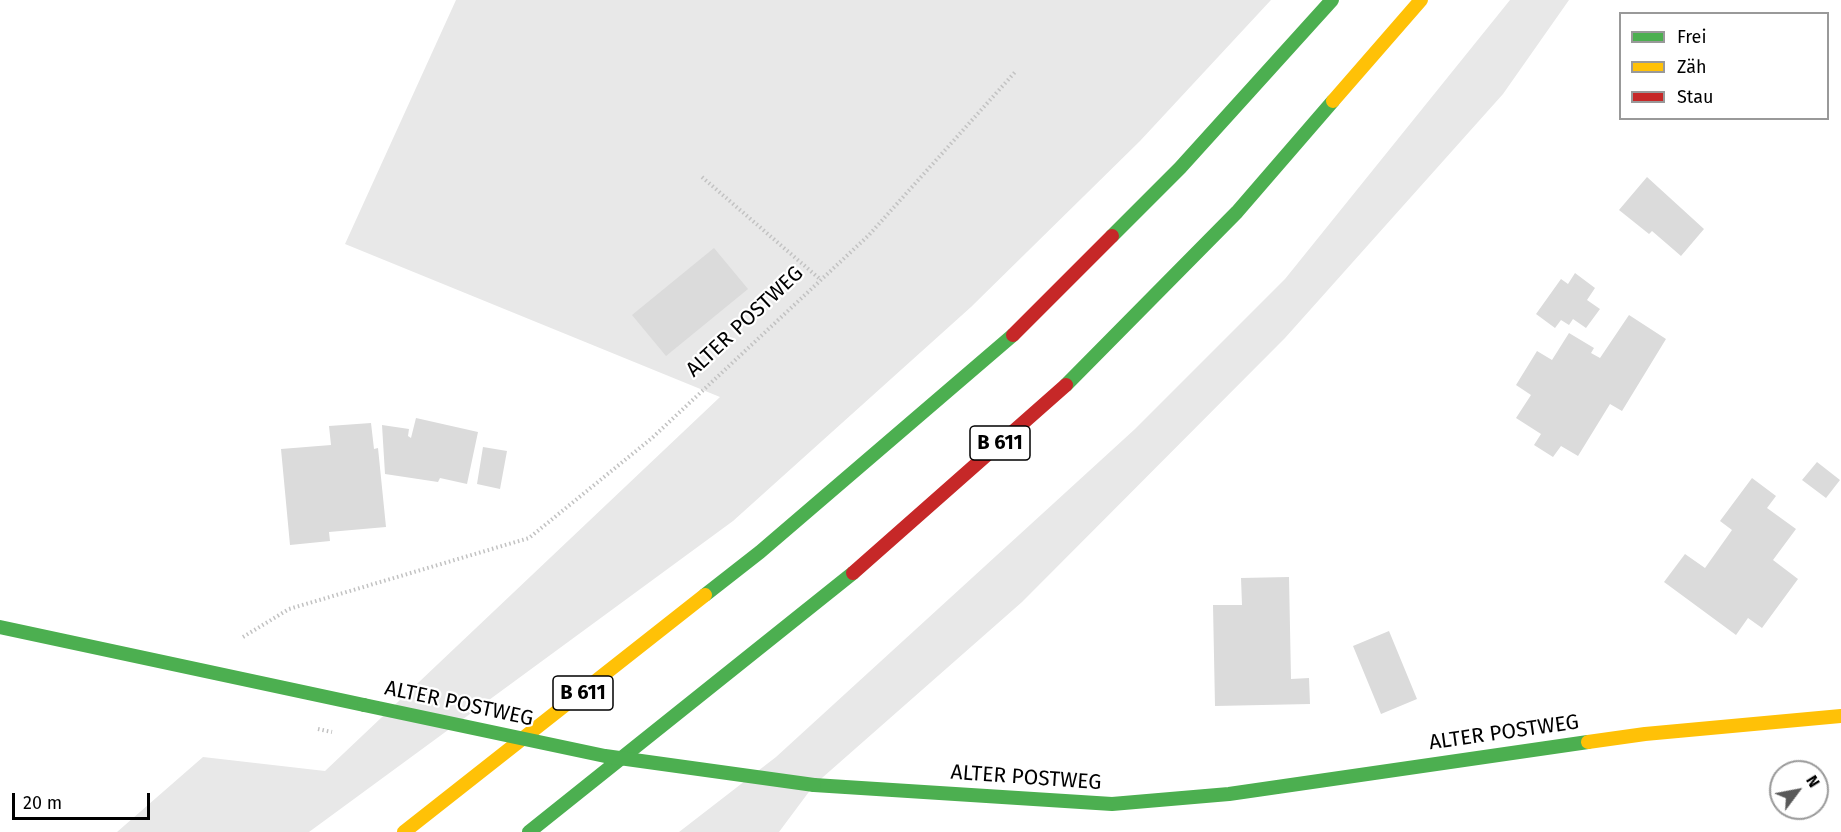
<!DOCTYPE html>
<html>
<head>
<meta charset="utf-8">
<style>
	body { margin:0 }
	#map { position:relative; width:1841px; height:832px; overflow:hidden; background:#fff; font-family:"Fira Sans",sans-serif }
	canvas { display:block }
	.legend { position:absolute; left:1619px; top:12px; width:210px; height:108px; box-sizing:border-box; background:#fff; border:2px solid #999; margin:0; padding:8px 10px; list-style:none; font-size:18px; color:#000 }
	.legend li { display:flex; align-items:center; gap:12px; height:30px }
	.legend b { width:30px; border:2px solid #999 }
	.north { position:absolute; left:1769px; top:760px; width:60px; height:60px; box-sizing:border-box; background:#fff; border:2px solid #999; border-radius:50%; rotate:58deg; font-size:16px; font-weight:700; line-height:24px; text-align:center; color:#000 }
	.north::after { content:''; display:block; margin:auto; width:21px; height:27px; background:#595959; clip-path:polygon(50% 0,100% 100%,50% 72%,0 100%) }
	.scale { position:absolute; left:12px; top:793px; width:138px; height:27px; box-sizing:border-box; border:3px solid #000; border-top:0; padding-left:8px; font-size:18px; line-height:21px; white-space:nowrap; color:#000; -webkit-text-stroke:4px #fff; paint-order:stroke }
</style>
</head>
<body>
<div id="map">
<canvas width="1841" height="832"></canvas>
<ul class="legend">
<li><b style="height:8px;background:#4caf50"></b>Frei</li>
<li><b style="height:8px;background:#ffc107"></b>Zäh</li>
<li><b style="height:8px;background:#c62828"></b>Stau</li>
</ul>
<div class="north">N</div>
<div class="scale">20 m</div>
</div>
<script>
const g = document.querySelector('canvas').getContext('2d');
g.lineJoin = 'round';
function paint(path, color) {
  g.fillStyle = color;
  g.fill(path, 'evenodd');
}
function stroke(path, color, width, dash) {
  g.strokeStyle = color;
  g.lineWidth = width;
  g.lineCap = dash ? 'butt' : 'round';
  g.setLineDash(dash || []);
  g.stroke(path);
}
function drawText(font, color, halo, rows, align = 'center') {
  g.font = font + ' "Fira Sans",sans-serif';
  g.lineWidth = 4.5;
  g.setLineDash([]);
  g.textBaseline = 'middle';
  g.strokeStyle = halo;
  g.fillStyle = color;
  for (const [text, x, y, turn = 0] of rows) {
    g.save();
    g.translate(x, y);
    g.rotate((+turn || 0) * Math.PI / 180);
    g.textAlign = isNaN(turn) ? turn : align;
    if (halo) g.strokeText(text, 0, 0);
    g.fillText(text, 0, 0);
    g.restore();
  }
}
paint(new Path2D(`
	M456,0H1271L1140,141L971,307L733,521L309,832H117L203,757L325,771L720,397L345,244Z
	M1510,0H1569L1503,94L1285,338L1022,602L814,785L779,832H679L776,757L1135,429L1285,279Z`), '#e8e8e8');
paint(new Path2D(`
	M1647,177L1704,229L1681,256L1652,231L1649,234L1619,210Z
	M714,248L748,289L666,356L632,315Z
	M1575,273L1595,288L1587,300L1600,309L1586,328L1573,319L1569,325L1561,320L1555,328L1536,314L1561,279L1568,284Z
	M1629,315L1666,339L1622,411L1610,404L1578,456L1561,446L1553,457L1534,445L1541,434L1516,418L1531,395L1516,385L1537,351L1552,360L1569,333L1594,348L1591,353L1600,358Z
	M416,418L478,432L467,484L440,478L438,482L385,474L382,425L409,429L408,436L411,438Z
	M371,423L374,449L378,448L386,527L329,532L330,541L290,545L281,449L331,445L329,426Z
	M483,447L507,451L500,489L477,484Z
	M1817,462L1840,480L1826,498L1802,480Z
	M1752,478L1776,496L1767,508L1796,529L1773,560L1798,579L1762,628L1748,618L1736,635L1664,582L1685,554L1705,568L1732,530L1720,521Z
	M1289,577L1291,679L1309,678L1310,704L1215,706L1213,605H1242L1241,578Z
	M1389,631L1417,699L1381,714L1353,646Z`), '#dbdbdb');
stroke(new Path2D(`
	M702,177L821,280
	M243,637L289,609L529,538L652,438L869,235L1016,71`), '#c2c2c2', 4, [1.5, 3]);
stroke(new Path2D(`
	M1112,236L1180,168L1332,0
	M1066,385L1237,212L1333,101
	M705,595L760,552L1013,335
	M0,627L364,705
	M814,785L1112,804L1229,794L1588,742
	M529,832L853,573`), '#4caf50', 14);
stroke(new Path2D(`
	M1333,101L1421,0
	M1588,742L1645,734L1841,716
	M404,832L705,595`), '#ffc107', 14);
stroke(new Path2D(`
	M1013,335L1112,236
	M853,573L1066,385`), '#c62828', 14);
stroke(new Path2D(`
	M318,729L332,732`), '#c2c2c2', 4, [1.5, 3]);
stroke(new Path2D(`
	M364,705L605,756L814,785`), '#4caf50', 14);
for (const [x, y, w] of [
	[1000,443,60],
	[583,693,60]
]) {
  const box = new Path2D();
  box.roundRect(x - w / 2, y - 17, w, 34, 4.5);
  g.fillStyle = '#fff';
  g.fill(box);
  stroke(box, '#000', 1.5);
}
drawText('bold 20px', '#000', null, [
	["B 611",1000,443],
	["B 611",583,693]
]);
drawText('21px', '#000', '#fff', [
	["ALTER POSTWEG",745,322,-43],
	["ALTER POSTWEG",459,704,12],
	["ALTER POSTWEG",1504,733,-8],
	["ALTER POSTWEG",1026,778,4]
]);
</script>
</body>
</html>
